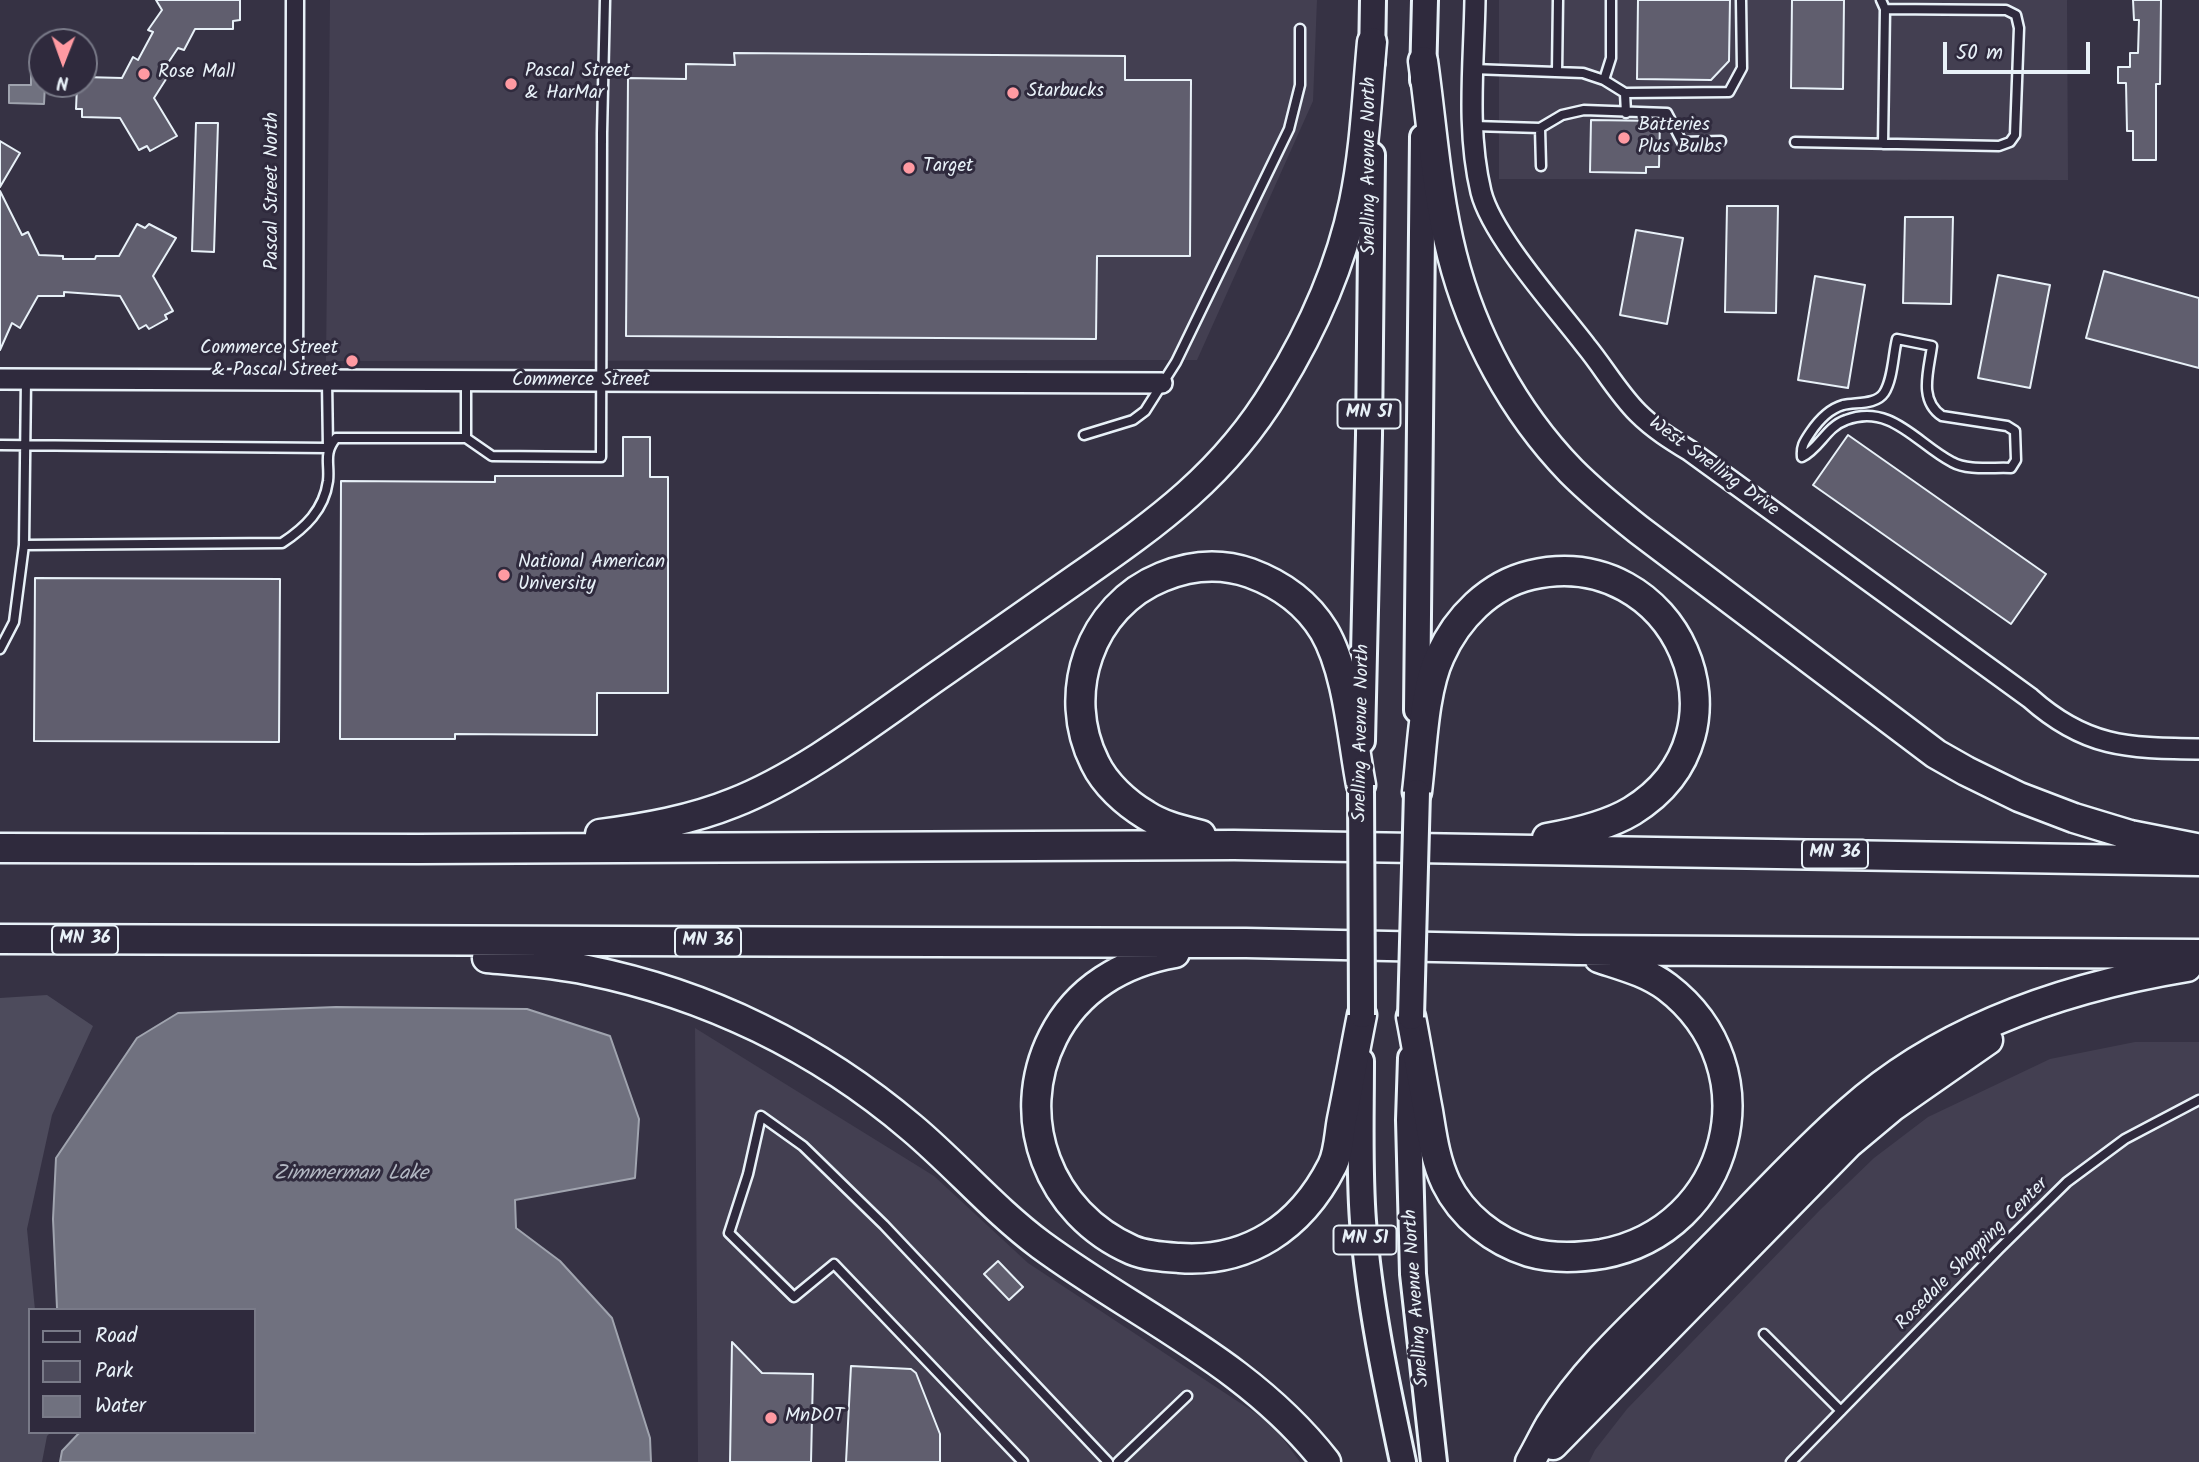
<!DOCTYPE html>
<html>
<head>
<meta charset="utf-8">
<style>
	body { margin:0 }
	#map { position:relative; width:2199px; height:1462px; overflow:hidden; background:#363244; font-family:Kalam,sans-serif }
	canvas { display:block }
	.legend { position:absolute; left:28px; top:1308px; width:228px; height:126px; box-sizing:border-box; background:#2f2a3d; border:2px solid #797a88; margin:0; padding:9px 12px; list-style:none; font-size:21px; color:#e8f1f8 }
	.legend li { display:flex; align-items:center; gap:14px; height:35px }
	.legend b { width:35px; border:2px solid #797a88 }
	.north { position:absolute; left:28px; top:28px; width:70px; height:70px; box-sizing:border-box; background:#2f2a3d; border:2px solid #797a88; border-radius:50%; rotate:181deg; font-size:19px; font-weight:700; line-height:28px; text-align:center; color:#e8f1f8 }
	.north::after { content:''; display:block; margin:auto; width:24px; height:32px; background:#ff9aa2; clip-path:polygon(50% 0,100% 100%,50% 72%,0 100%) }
	.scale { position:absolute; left:1943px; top:42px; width:147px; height:32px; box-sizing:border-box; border:4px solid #e8f1f8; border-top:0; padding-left:9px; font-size:21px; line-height:24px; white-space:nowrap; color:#e8f1f8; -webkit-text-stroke:5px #2f2a3d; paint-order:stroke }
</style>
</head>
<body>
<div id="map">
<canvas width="2199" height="1462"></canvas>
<ul class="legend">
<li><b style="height:9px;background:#2f2a3d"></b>Road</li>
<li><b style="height:19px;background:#4d4b5c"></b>Park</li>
<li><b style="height:19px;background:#70717f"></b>Water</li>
</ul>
<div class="north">N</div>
<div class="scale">50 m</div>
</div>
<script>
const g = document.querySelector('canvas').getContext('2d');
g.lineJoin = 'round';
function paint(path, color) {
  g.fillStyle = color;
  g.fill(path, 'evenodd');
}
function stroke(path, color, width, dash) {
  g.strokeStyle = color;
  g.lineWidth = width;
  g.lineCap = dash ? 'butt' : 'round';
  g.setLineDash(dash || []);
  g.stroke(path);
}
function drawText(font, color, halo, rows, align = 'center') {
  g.font = font + ' Kalam,sans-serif';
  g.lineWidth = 6;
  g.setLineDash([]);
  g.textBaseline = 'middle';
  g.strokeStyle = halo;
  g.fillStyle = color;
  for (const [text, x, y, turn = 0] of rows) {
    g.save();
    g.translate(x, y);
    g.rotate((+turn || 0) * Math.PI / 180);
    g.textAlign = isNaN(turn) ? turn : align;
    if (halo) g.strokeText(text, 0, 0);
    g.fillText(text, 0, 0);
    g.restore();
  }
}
paint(new Path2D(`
	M330,0H1317L1313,101L1197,360L326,361Z
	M1499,0H2067L2068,180L1499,179Z
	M695,1028L934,1176L1028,1263L1272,1424L1300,1462H698Z
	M2135,1042H2199V1462H1589L1595,1450L1627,1409L1820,1210L1874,1158L1928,1117L2050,1059Z`), '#433f51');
paint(new Path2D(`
	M47,995L93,1026L52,1115L27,1229L35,1310H30V1432H51L47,1436L42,1462H0V998Z`), '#4d4b5c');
const water = new Path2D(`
	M31,71H42V84H45L44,104L9,103V85H31Z
	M336,1007L527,1009L610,1036L639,1119L635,1178L515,1200L516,1228L560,1261L612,1318L650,1438L651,1462H60L62,1451L80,1432H254V1310H59L57,1308L53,1219L56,1158L137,1038L178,1013Z`);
paint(water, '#70717f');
stroke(water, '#a0a4af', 2);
const building = new Path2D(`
	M156,0H240V20L233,21V29H195L184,50L178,48L162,72L168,76L154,98L177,136L150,151L147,146L139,150L120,118L82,117V109H76L77,86H83L84,77L122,78L133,57L138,60L153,32L148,30L162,10Z
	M1638,0H1730L1729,61L1711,80L1637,79Z
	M1792,0H1844L1843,89L1791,88Z
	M2133,0H2161L2160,84H2156V160H2133V131H2127L2126,83H2118V67H2130V53H2138L2139,20H2134Z
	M734,53L1125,56V80H1191L1190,256H1097L1096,339L626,336L628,78L686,79V64L735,65Z
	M1591,120L1660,121L1659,167H1646V173L1590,172Z
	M196,123H218L214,252L192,251Z
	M0,141L20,153L0,187Z
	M0,191L22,235L28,232L39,255L63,256V259H95L96,256H119L137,224L145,228L149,224L176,238L153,276L173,311L165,315L167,319L149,329L146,325L139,329L120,296L64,292V296H38L20,328L12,323L0,350Z
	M1727,206H1778L1776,313L1725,312Z
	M1905,217H1953L1951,304L1903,303Z
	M1636,230L1683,238L1667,324L1620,315Z
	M2104,271L2199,298V368L2086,338Z
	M1998,275L2050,285L2030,388L1978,378Z
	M1815,276L1865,285L1848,388L1798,380Z
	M1848,435L2046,574L2011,624L1813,485Z
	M623,437H650V477H668V693H597V735L455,734V739H340L341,481L495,482V476H623Z
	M35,578L280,579L279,742L34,741Z
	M998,1261L1023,1287L1009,1300L984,1274Z
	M732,1342L762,1373L813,1374L811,1462H730Z
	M851,1366L911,1369L916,1373L940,1434V1462H846Z`);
paint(building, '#605e6e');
stroke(building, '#e8f1f8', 2);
const service = new Path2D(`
	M1881,0L1885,9L1883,144
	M1473,69L1583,73L1604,80L1611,58V0
	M1557,72L1558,0
	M1604,80L1625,93L1729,92L1742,68L1741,0
	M1625,93L1626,113
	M1474,126L1540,128L1562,115L1584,110L1667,113L1682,142L1721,141
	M1540,128L1541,166
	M1795,142L1999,146L2010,142L2015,135L2019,28L2016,15L2006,10L1885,9
	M1897,339L1932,346C1929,370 1918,400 1942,416L2007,426L2015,431L2016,460L2011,468C1993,467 1968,471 1952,462C1917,444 1891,403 1846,420C1826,427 1820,448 1802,457C1801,446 1804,442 1810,433C1818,421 1829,409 1843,405C1856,402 1876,405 1884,393C1893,379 1893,355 1897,339Z
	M26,380L24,545L282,543C305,528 324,510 328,481C330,463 323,454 336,438H466L492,456L601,457L602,133L605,0
	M466,381V438
	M1084,435L1133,420L1145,411L1176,362L1289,129L1300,85V29
	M0,445L328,448L327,381
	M0,649L14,622L24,545
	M1764,1334L1841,1411
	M1023,1462L834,1264L794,1297L729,1233L748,1174L761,1116L803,1146L884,1225L1108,1462
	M1118,1462L1187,1396
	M1791,1462L1999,1249L2067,1182L2125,1139L2199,1100`);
const minor = new Path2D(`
	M294,381L295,0`);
const tertiary = new Path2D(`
	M1475,0C1474,63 1466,130 1481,192C1492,236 1557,308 1586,346C1604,368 1618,393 1638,413C1654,429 1672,440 1690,451L2030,698C2086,748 2128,748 2199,749
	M0,379L1162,383`);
const primary = new Path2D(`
	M1372,62L1373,0
	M1423,80L1425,0
	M1417,710L1423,137
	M1362,741L1369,435L1372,155`);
const trunk = new Path2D(`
	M1411,1058L1409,1120L1413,1274L1434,1462
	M1361,1061C1361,1114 1359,1168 1363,1221C1369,1302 1386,1382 1403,1462`);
const motorway = new Path2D(`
	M1423,61C1432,125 1436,192 1452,255C1472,334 1513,411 1571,471C1592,492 1615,511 1639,530L1936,754L1966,771L2019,797L2074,818L2130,835L2196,848
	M1417,792C1422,752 1423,692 1440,656C1457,618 1489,585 1531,575C1675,542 1760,732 1632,811C1607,826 1576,833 1547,838
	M600,834C645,828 691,820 733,803C805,775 882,714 946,670C990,639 1034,608 1079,577C1158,522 1225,474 1276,389C1311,332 1340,269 1354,202C1365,150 1367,95 1372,42
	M1201,835C1182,830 1163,826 1146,815C1126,803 1105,784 1095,763C1060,694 1090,606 1162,577C1191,565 1221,563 1250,573C1280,584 1307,603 1324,631C1348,672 1352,738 1361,785
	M0,848L418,849L1234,845L2199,861
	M0,939L1246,943L1577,950L2199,954
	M1175,953C1123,962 1077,989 1053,1037C1012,1118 1049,1214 1132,1250C1146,1256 1164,1257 1179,1258C1248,1263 1301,1227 1332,1166C1339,1153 1339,1134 1342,1119C1349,1085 1355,1050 1362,1015
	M487,958C520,961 554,963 587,970C707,994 818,1048 912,1128C956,1165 994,1210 1041,1245C1139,1317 1249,1363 1326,1462
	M1411,1017C1417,1048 1422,1080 1428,1111C1432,1135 1435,1160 1446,1183C1462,1216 1494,1241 1529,1252C1553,1259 1577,1258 1602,1254C1732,1230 1773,1068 1667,987C1647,972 1623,966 1599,958
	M1553,1445L1849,1143L1892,1107L1988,1040
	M1530,1462C1537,1450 1543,1437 1550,1425C1589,1362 1649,1312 1700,1260C1750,1211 1797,1157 1850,1111C1943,1028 2066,987 2187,967`);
stroke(service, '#e8f1f8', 13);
stroke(minor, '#e8f1f8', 21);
stroke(tertiary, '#e8f1f8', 24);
stroke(primary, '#e8f1f8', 30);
stroke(trunk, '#e8f1f8', 30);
stroke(motorway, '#e8f1f8', 33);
stroke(service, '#2f2a3d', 8);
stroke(minor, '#2f2a3d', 16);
stroke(tertiary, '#2f2a3d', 19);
stroke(primary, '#2f2a3d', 24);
stroke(trunk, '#2f2a3d', 24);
stroke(motorway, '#2f2a3d', 28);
const trunkBridge = new Path2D(`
	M1361,785L1362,1015
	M1411,1017L1417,792`);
stroke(trunkBridge, '#e8f1f8', 30, []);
stroke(trunkBridge, '#2f2a3d', 24);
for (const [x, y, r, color] of [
	[144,74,7,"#ff9aa2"],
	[511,84,7,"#ff9aa2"],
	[1013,93,7,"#ff9aa2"],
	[1624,138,7,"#ff9aa2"],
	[909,168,7,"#ff9aa2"],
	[352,361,7,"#ff9aa2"],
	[504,575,7,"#ff9aa2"],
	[771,1418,7,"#ff9aa2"]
]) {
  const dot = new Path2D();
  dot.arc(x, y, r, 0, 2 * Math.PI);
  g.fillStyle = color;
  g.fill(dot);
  stroke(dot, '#2f2a3d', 2.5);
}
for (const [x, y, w] of [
	[1369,414,63],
	[1835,854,66],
	[85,940,66],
	[708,942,66],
	[1365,1240,63]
]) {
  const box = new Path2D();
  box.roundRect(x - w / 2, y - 14.5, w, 29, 5);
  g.fillStyle = '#2f2a3d';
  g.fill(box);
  stroke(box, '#e8f1f8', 2);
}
drawText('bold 18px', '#e8f1f8', null, [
	["MN 51",1369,414],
	["MN 36",1835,854],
	["MN 36",85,940],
	["MN 36",708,942],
	["MN 51",1365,1240]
]);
drawText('19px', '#e8f1f8', '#2f2a3d', [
	["Pascal Street",525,73],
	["& HarMar",525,95],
	["Rose Mall",158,74],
	["Starbucks",1027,93],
	["Batteries",1638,127],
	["Plus Bulbs",1638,149],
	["Target",923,168],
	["Commerce Street",338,350,"right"],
	["& Pascal Street",338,372,"right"],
	["National American",518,564],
	["University",518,586],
	["MnDOT",785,1418]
], 'left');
drawText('19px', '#e8f1f8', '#2f2a3d', [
	["Snelling Avenue North",1371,166,-90],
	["Pascal Street North",274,191,-90],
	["Commerce Street",581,382],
	["West Snelling Drive",1713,468,36],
	["Snelling Avenue North",1363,733,-89],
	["Rosedale Shopping Center",1973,1255,-45],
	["Snelling Avenue North",1418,1298,-94]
]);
drawText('italic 21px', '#b2b7c2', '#2f2a3d', [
	["Zimmerman Lake",351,1175]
]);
</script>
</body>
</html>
